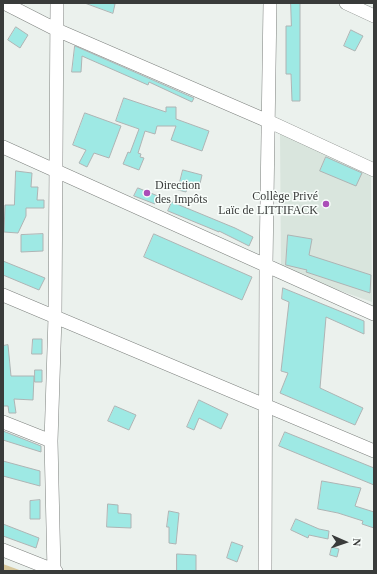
<!DOCTYPE html>
<html>
<head>
<meta charset="utf-8">
<style>
	body { margin:0 }
	#map { position:relative; width:377px; height:574px; overflow:hidden; background:#ebf1ed; font-family:"Times New Roman",serif }
	canvas { display:block }
	.frame { position:absolute; inset:0; border:4px solid #393b3a; pointer-events:none }
	.north { position:absolute; left:325px; top:522px; width:40px; height:40px; -webkit-text-stroke:3px #f9fefb; paint-order:stroke; rotate:92deg; font-size:11px; font-weight:700; line-height:16px; text-align:center; color:#393b3a }
	.north::after { content:''; display:block; margin:auto; width:14px; height:18px; background:#393b3a; clip-path:polygon(50% 0,100% 100%,50% 72%,0 100%) }
</style>
</head>
<body>
<div id="map">
<canvas width="377" height="574"></canvas>
<div class="frame"></div>
<div class="north">N</div>
</div>
<script>
const g = document.querySelector('canvas').getContext('2d');
g.lineJoin = 'round';
function paint(path, color) {
  g.fillStyle = color;
  g.fill(path, 'evenodd');
}
function stroke(path, color, width, dash) {
  g.strokeStyle = color;
  g.lineWidth = width;
  g.lineCap = dash ? 'butt' : 'round';
  g.setLineDash(dash || []);
  g.stroke(path);
}
function drawText(font, color, halo, rows, align = 'center') {
  g.font = font + ' "Times New Roman",serif';
  g.lineWidth = 3;
  g.setLineDash([]);
  g.textBaseline = 'middle';
  g.strokeStyle = halo;
  g.fillStyle = color;
  for (const [text, x, y, turn = 0] of rows) {
    g.save();
    g.translate(x, y);
    g.rotate((+turn || 0) * Math.PI / 180);
    g.textAlign = isNaN(turn) ? turn : align;
    if (halo) g.strokeText(text, 0, 0);
    g.fillText(text, 0, 0);
    g.restore();
  }
}
paint(new Path2D(`
	M280,134L371,173L372,302L281,270Z`), '#d9e5dd');
paint(new Path2D(`
	M3,564L22,571H3Z`), '#d6c79c');
const building = new Path2D(`
	M85,3H111L115,4L113,13Z
	M291,3H300V101H292L291,74H286V26H291Z
	M16,27L28,35L20,48L8,40Z
	M351,30L363,36L355,51L344,46Z
	M75,46L194,98L192,102L149,82L148,85L82,56L81,72H72Z
	M124,98L166,112V107H176V119L209,131L202,151L171,140L176,126H157L155,134L145,131L138,153L141,154L140,157L144,158L139,170L123,164L128,152L130,153L139,129L116,121Z
	M85,113L121,126L109,158L94,153L87,167L79,163L86,150L73,145Z
	M326,157L362,173L356,186L320,171Z
	M183,170L202,175L199,188L188,185L186,192L178,190Z
	M16,171L32,173L31,187H38L37,200H44V208H26V216L18,233L4,232L5,205H14Z
	M138,188L158,196L155,204L134,196Z
	M172,202L235,228L253,237L249,246L219,231V232L168,211Z
	M43,234V251L21,252V235Z
	M154,234L252,277L242,300L144,257Z
	M288,235L312,239L309,255L371,275L370,293L306,272L307,270L286,265Z
	M3,261L45,278L39,290L3,275Z
	M283,288L364,321V334L326,317L320,388L363,408L355,425L280,393L288,373L281,371L289,302L282,299Z
	M33,339H42V354H32Z
	M8,345L11,376H34L33,400L14,399L16,413H9L8,406H3V346Z
	M35,370H42V382H35Z
	M199,400L228,414L221,429L199,418L194,430L187,427Z
	M115,406L136,415L129,430L108,421Z
	M3,431L41,446V452L3,440Z
	M285,432L374,468V485L279,446Z
	M3,461L40,471V486L3,476Z
	M322,481L361,488L355,506L374,512V528L362,524L363,521L338,513L318,509Z
	M40,500V519H30V501Z
	M108,504L118,505V513L131,514V528L107,527Z
	M169,511L179,513L176,544L169,543V527H167Z
	M296,519L319,529L329,531L328,539L309,535L308,538L291,530Z
	M3,524L39,538L36,548L3,536Z
	M232,542L243,546L237,562L227,558Z
	M332,547L339,549L337,557L330,555Z
	M177,554L196,555V571H177Z`);
paint(building, '#9ee9e4');
stroke(building, '#aeb4b4', 1);
const minor = new Path2D(`
	M4,3L57,30L270,122L374,170
	M346,3L374,16
	M3,147L374,314
	M3,295L374,451
	M3,422L51,441
	M3,550L56,571
	M54,571L51,441L55,317L57,3
	M265,571L266,265L270,3`);
stroke(minor, '#7d817e', 14);
stroke(minor, '#fff', 13);
for (const [x, y, r, color] of [
	[147,193,4,"#ab4eb8"],
	[326,204,4,"#ab4eb8"]
]) {
  const dot = new Path2D();
  dot.arc(x, y, r, 0, 2 * Math.PI);
  g.fillStyle = color;
  g.fill(dot);
  stroke(dot, '#f9fefb', 1.5);
}
drawText('12px', '#393b3a', '#f9fefb', [
	["Direction",155,186],
	["des Impôts",155,200],
	["Collège Privé",318,197,"right"],
	["Laïc de LITTIFACK",318,211,"right"]
], 'left');
</script>
</body>
</html>
